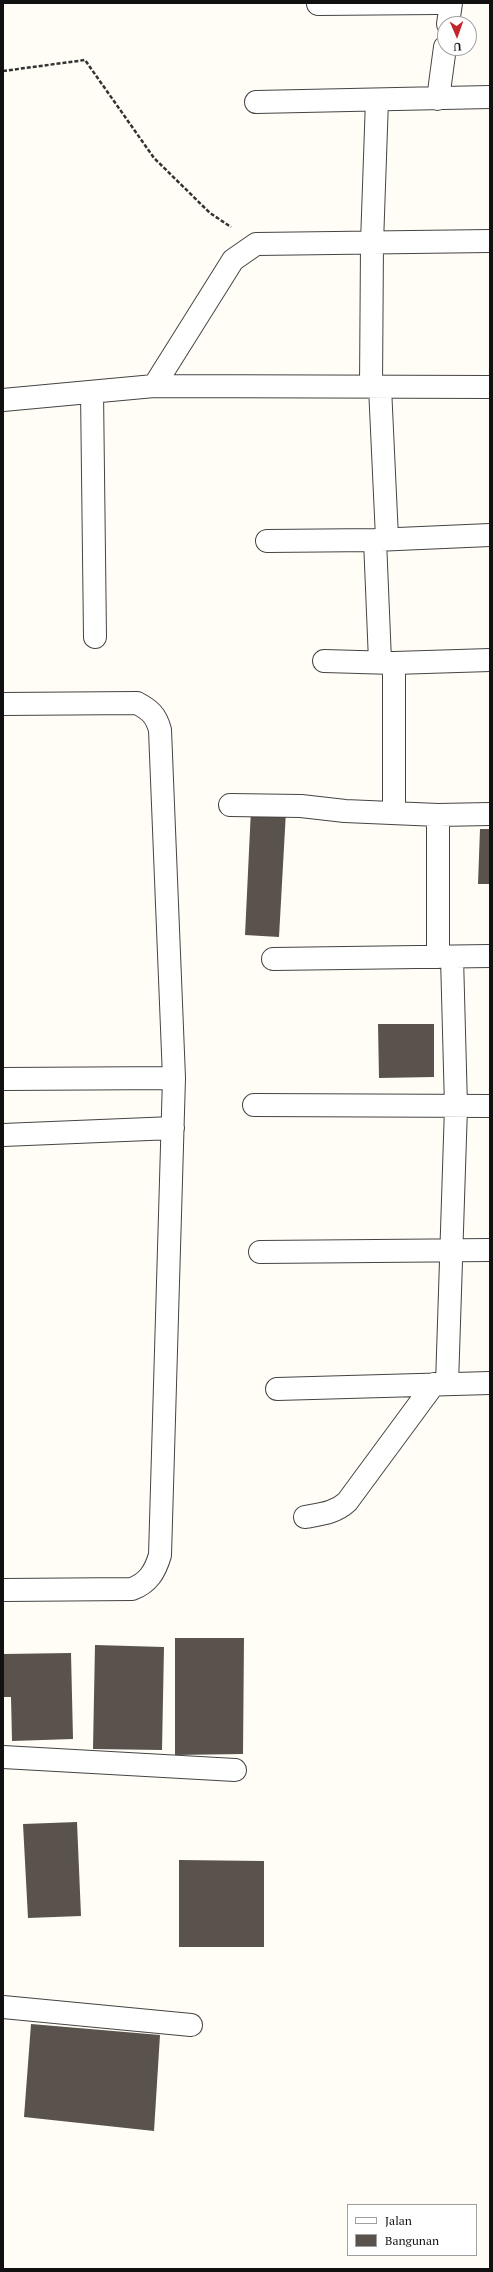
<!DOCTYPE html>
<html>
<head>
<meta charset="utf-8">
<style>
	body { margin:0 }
	#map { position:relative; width:493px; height:2272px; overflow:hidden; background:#fffdf5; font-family:"PT Serif",serif }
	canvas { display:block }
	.frame { position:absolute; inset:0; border:4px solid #111; pointer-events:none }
	.legend { position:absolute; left:347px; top:2204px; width:130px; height:52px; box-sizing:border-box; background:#fff; border:1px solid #a0a0a0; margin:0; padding:5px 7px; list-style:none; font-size:12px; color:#111 }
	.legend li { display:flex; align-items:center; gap:8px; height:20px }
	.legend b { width:20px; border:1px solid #a0a0a0 }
	.north { position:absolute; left:437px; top:16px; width:40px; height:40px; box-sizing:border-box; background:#fff; border:1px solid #a0a0a0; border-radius:50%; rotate:178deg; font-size:11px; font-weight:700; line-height:16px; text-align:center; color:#111 }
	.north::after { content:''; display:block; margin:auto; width:14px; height:18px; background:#c4262e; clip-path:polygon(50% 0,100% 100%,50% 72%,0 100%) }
</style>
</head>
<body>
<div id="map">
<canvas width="493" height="2272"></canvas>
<div class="frame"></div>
<ul class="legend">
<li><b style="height:5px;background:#fff"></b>Jalan</li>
<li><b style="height:11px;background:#5a524d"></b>Bangunan</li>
</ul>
<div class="north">U</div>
</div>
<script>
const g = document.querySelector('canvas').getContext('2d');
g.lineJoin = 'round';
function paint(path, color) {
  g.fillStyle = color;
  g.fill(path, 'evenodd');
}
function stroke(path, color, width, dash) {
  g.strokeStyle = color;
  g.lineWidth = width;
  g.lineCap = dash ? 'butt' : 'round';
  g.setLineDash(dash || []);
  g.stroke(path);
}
paint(new Path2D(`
	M251,809L286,811L279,937L245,935Z
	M480,829H490V884H478Z
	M378,1024H434V1077L379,1078Z
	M175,1638H244L243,1754L175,1755Z
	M95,1645L164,1647L162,1750L93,1749Z
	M71,1653L73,1739L12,1741L11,1697H3V1654Z
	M77,1822L81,1916L28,1918L23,1824Z
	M179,1860L264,1861V1947H179Z
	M31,2024L160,2035L154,2131L24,2117Z`), '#5a524d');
const street = new Path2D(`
	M318,4L437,3
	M448,24L451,3
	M438,99L445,47
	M256,102L490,97
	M154,386L233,260L256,244L490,241
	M371,387L372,243L377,100
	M380,387L387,538
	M92,392L95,637
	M3,400L154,386L490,387
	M375,540L380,661
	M267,541L375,540L490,535
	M324,661L394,663L490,660
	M3,704L137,703C150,710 156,715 160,730L174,1078L160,1555C155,1572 148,1583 132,1589L3,1590
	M230,805L301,806L345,811L438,815L490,814
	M394,812V663
	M438,815V957
	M273,959L490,956
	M3,1079L174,1078
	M254,1105L490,1106
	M3,1135L173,1128
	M260,1252L490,1250
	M447,1384L456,1107L452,957
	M277,1389L490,1383
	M305,1517C321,1514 335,1513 347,1502L434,1384
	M3,1757L235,1770
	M3,2007L191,2025`);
stroke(street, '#444', 24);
stroke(new Path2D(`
	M3,71L85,60L154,158L210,213L231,227`), '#333', 2.5, [4, 2]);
stroke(street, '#fff', 22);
</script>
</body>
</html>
